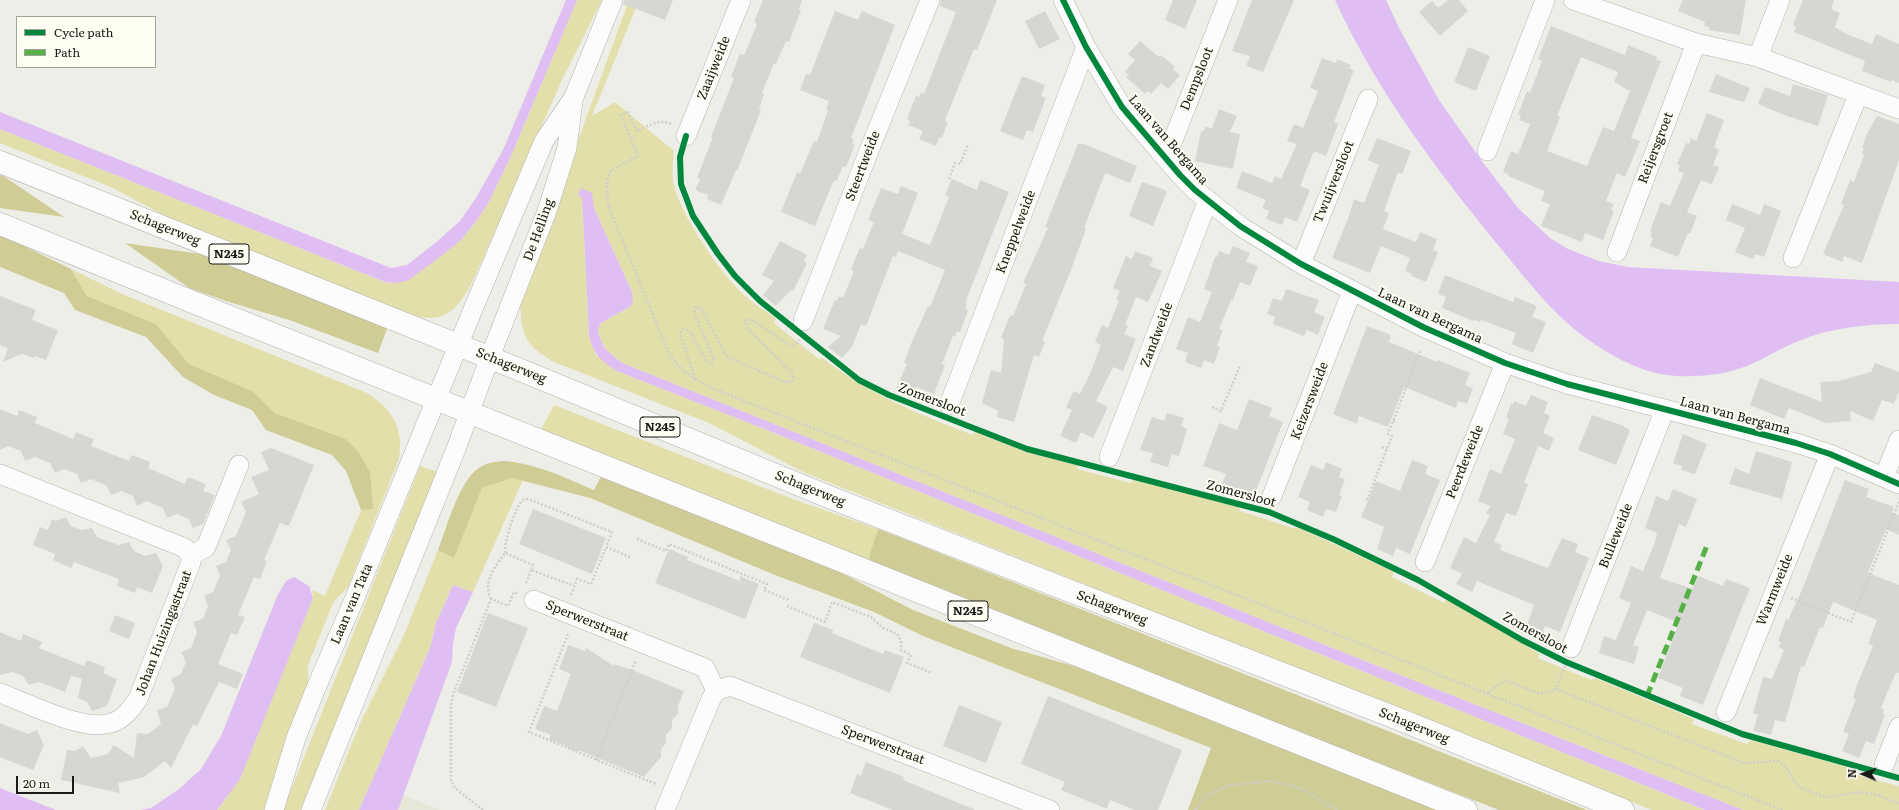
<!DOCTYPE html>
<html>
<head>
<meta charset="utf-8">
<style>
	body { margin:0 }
	#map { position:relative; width:1899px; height:810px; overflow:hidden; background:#eeeee9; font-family:Literata,serif }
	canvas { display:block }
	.legend { position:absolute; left:16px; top:16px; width:140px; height:52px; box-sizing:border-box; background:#fefef3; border:1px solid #a3a39b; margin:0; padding:5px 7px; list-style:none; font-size:12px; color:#1a1a16 }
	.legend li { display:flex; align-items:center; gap:8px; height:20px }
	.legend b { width:20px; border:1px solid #a3a39b }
	.north { position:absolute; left:1843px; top:754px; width:40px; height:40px; -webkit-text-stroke:3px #fefef3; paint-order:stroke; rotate:272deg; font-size:11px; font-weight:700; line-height:16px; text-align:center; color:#1a1a16 }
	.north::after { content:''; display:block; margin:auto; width:14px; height:18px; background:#1a1a16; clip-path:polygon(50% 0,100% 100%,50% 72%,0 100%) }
	.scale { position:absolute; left:16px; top:776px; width:58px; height:18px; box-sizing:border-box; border:2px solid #1a1a16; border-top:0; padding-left:5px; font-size:12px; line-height:14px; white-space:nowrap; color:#1a1a16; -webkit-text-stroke:3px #fefef3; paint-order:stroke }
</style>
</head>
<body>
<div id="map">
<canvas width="1899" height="810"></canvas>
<ul class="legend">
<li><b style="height:5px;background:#00873e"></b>Cycle path</li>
<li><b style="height:5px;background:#55b145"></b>Path</li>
</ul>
<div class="north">N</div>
<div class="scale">20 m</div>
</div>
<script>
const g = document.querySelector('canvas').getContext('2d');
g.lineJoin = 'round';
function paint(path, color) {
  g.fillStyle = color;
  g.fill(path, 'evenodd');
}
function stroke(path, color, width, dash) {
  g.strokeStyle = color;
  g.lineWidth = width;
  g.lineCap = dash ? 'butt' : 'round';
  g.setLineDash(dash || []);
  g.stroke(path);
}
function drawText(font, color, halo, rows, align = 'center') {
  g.font = font + ' Literata,serif';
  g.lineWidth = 4;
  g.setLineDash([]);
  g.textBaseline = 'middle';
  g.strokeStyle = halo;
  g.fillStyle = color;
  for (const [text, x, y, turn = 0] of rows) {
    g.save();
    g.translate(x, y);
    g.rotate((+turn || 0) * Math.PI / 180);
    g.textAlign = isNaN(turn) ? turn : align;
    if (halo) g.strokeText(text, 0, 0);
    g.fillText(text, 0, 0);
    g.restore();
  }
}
paint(new Path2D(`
	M403,795L440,810H398Z`), '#e6e6d9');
paint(new Path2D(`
	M577,0H602L562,80L471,285C455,311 446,323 414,316L167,217L111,187L0,143V129L385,282L397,283L461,240L475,223L489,202L511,156Z
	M629,0H639L592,116L615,102L674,151C673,161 672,171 673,181C679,213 720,273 744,295C754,304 766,311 776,319L774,323L819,359L822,358C869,394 918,414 973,435L974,432L1026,452L1078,465L1077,469L1131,483L1133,480L1239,507L1240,511L1293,528L1297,527L1394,572L1392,577L1444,603L1447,599L1540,654L1538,658L1591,680L1595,678L1694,719L1692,724L1747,744L1751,740L1857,770L1856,775L1899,786V810H1743L1390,671L622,363L605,349L599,336L598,329L601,323L631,306L632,292L594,208L592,202L581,188L578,196L582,197L589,336L596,355L617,371L777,434L1705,810H1652L805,473L709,423L554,362C524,345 521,334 520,300Z
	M71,269L120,293L367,393C393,410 404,428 399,459L348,587L334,601L308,665V688L270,810H217L226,799L313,598L312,590L325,596L361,510L373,508L346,439L275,413L252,391L189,364L156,324L87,296Z
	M554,405L790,498L878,529L870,553L869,562L541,430Z
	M420,466L438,472L301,810H283Z
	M512,478L523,480L473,592L453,585L436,623L430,648L359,810H325L361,721L403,637L438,550L454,557L482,488Z`), '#e3dfab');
paint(new Path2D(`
	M0,175L5,177L64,217L0,208Z
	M0,236L24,246L71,269L87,296L156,324L189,364L252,391L275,413L346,439L359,453L370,472L373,509L361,510L346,471L332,455L266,430L252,410L214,395L183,377L146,337L75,310L64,293L0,267Z
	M125,243L200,254L388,326L378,353L289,320L226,301L189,288Z
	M503,461C536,463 565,478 594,490L601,476L830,567L913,610L1011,648L1084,669L1437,810H1188L1211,748L923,636L874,612L775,575L590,498L512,478L482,488L454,558L438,550C447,527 460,477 482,466C489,462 496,462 503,461Z
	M878,529L899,537L1587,810H1499L1203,695L869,562L870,553Z`), '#d0cc96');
paint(new Path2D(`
	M566,0H577L511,156L489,202L475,223L461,240L445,253L409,280L397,283L385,282L0,129V112L391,268L407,265L434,244L460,221L476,198L503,150Z
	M1335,0H1386L1399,28L1439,100L1484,164L1518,208L1550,238L1568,249L1599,261L1628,267L1899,282V324C1866,324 1829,328 1799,341C1780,348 1763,360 1744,367C1723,375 1699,377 1677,376C1646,374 1618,360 1593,343C1556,319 1526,279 1498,245C1436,169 1376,90 1335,0Z
	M581,188L592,193L594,208L632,292L633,302L631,306L601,323L598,329L599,336L605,349L622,363L1390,671L1743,810H1705L777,434L617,371C600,360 595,356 589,336L582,197L578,196Z
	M294,577L309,586L313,598L240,779L217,810H140L151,808L179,789L201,769L221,736L278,594L286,581Z
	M453,585L473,592L456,628L453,644L452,662L398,810H359L430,648L436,623Z
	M0,788L56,810H58H0Z`), '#dfbff3');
paint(new Path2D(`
	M624,0H673L665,20L623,4Z
	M763,0H802L799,9L801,10L789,42L786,41L776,64L774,63L762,93L764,94L759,109L761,110L737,171L736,170L721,205L707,199L708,195L695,190L700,179L697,178L713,137H711L734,78L731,77L740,54L744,55L746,51L757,24L754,22Z
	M941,0H997L977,50L974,49L945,120L948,122L942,138L940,137L936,146L919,139L923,131L908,125L910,121L907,119L916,96L919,97L921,93L924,94L956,12L940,6Z
	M1173,0H1197L1185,29L1165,20Z
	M1252,0H1294L1263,72L1246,66L1250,56L1232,51Z
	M1448,0H1459L1468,11L1440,36L1419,12L1432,1L1438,8Z
	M1683,0H1746L1740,35L1709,30V27L1704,26L1705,22L1678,11Z
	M1803,0H1834L1831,9L1840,13L1835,27L1846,34L1872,44L1876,34L1899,44V83L1892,80L1891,82L1862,71L1865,61L1794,32L1796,27L1793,25Z
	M835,11L858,20L862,11L895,25L851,138L854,139L852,144L855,145L846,167L843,166L837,180L833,182L815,226L781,212L797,172L800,174L814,141L817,142L828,111L826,110L829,101L800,90L806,74L810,75Z
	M1045,11L1060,39L1039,49L1025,21Z
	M1551,26L1625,55L1628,45L1657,57L1656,60L1661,61L1631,138L1640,141L1625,177L1617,173L1606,201L1614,204L1611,210L1614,211L1603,240L1585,233L1582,242L1541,226L1550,204L1541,201L1545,191L1508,176L1509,174L1503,172L1511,151L1518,154L1530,124L1519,120L1521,116L1518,114L1527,91L1530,93L1542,61L1538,59ZM1581,57L1618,72L1614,82L1630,91L1614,131L1603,127L1587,166L1547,151L1560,117L1557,116Z
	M1140,41L1159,57L1161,55L1175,67L1173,69L1180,75L1168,89L1161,83L1151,94L1147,91L1145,94L1126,77L1129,75L1125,72L1135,60L1128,54Z
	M1468,47L1490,56L1476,91L1454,82Z
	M1322,58L1336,63L1337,59L1351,65L1349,68L1354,70L1334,122L1338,124L1326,156L1314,151L1300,186L1310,190L1297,222L1285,217L1282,225L1266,219L1269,211L1262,208L1266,200L1236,188L1242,171L1272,183L1275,176L1281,179L1297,144L1287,141L1294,124L1303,128L1318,91L1310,88Z
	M1716,74L1750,88L1744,102L1709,92Z
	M1022,76L1045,85L1041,96L1046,98L1033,132L1027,130L1023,140L1000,131Z
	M1793,84L1828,95L1818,126L1784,115L1758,104L1765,87L1790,96Z
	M1219,109L1237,116L1230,132L1240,134L1233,169L1195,161L1201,131H1204L1205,127L1212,128Z
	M1707,113L1724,120L1714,147L1719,150L1713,165L1719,167L1712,184L1701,180L1687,212L1697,216L1690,234L1688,233L1678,257L1650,246L1653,238L1650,237L1652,232L1650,231L1661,202L1670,206L1684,173L1678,171L1680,165L1677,164L1686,143L1689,144L1691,138L1696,141Z
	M1877,116L1899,124V160L1862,263L1844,256L1842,262L1823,254L1844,205L1841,204L1850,180L1854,182L1864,155L1862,154L1864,149L1862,148L1867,134Z
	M1377,138L1411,151L1402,174L1398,172L1384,211L1389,213L1383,229L1416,242L1420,232L1437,239L1433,250L1438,252L1426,282L1411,276L1412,274L1405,271L1410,258L1381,246L1370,273L1332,258L1349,216L1354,199L1364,203L1379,165L1368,160Z
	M1078,144H1084L1137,166L1130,183L1105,173L1084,228L1086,229L1071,270L1042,341L1045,342L1039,357L1034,355L1014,422L997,417L998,411L982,403L991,370L1001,373L1004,339L1001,338L1010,315L1013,316L1026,284L1023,283L1048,228L1045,227Z
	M952,179L977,190L980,180L1009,192L965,303L967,304L965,309L968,311L960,332L957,331L955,336H953L942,364L945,365L934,394L916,387L913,395L896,389L907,364L904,363L911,344L928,306L930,307L945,270L898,251L896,257L893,256L866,326L861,324L852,347L842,358L828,347L841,336L823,329L835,300L837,301L839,296L843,298L854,271L851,270L855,259L860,248L863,249L874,222L868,220L881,188L898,194L901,186L918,193L902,234L930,245L949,197L945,195Z
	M1142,182L1167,191L1153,226L1129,216Z
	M1732,204L1760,215L1764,204L1781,211L1764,257L1755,254L1753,259L1735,252L1745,228L1726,220Z
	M780,241L807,255L804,261L807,263L793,291L791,290L776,306L763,295L774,281L762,275Z
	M1233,246L1250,253L1246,262L1258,266L1250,286L1240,282L1233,300H1231L1219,329L1223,330L1217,346L1220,347L1214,364L1204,360L1201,368L1185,362L1188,353L1176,349L1188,317L1200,322L1212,292L1204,289L1215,257H1217L1219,251L1229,255Z
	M1135,251L1153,258L1150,266L1162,271L1161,274L1148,302L1136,297L1125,325L1128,326L1124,334L1136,339L1123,371L1113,367L1096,401L1108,407L1093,438L1081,432L1076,443L1060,436L1072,410L1066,407L1074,391L1080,394L1090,374L1101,345L1095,342L1102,325L1108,328L1119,300L1116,299L1120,291L1113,288L1126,256L1132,259Z
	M1445,275L1513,302L1515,297L1537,306L1532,317L1546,322L1533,353L1512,344L1516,333L1481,320L1480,322L1474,320L1473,321L1442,308L1446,297L1438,294Z
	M1286,289L1319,300L1314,312L1325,317L1318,335L1307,330L1304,336L1273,324L1275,317L1267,314L1273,298L1282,301Z
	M0,296L36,310L32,320L58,330L46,360L35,356L34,358L22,354L3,362L8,348L0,345Z
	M1367,326L1391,335L1389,342L1437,362L1438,360L1470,373L1465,385L1473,388L1467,404L1458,401L1456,408L1404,387L1388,427L1359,416L1357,424L1333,414Z
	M1875,363L1899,372V391L1894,404L1882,400L1873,421L1850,411L1851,421L1826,423L1789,408L1784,419L1750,405L1760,378L1822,402L1820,382L1839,381L1871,372Z
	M1531,395L1548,402L1544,413L1550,416L1543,433L1554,438L1549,451L1538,446L1524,483L1528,484L1516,516L1506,513L1494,542L1502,545L1500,550L1548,568L1562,538L1578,544L1575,552L1589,558L1560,632L1545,626L1542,634L1526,628L1534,605L1477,581L1472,592L1456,584L1462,574L1450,568L1464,537L1476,543L1490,515L1486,514L1490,506L1478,501L1490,469L1501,474L1515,439L1503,434L1509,419L1506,417L1511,404H1513L1514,401L1526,406Z
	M1249,399L1272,408L1269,416L1283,422L1254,496L1222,483L1226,474L1203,466L1219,423L1237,430Z
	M0,409L17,416L19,410L37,417L35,423L73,439L76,432L85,436L94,439L91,446L129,461L132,455L150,462L148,468L185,484L188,477L206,484L203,491L215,495L203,524L193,528L189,519L177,514L167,518L163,508L147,501L137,506L133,496L121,491L111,495L107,486L91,479L81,483L77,474L64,469L55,473L50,463L35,457L25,461L21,451L8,446L0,450Z
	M1167,413L1184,418L1181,426L1187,429L1179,456L1172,454L1168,467L1150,462L1153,453L1140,450L1152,417L1164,421Z
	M1592,415L1624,426V427L1630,430L1616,465L1578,450Z
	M1683,434L1707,444L1695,474L1681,470L1682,466L1673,463Z
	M271,448L314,465L289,526L280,523L264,560L267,561L260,579L254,577L238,615L245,617L237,635L231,633L218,664L243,674L237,689L219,682L197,726L193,724L171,768L165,761L144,777L118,783L120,793L61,780L67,750L75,751L83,746L91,758L108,754L114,745L134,758L137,733L148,734L161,724L157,710L167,707L175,688L171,679L181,674L186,662L181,652L191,648L197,632L193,622L203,619L208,606L204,596L213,592L220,576L216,566L226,562L231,550L226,540L236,536L246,512L241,502L259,494L251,477L269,470L261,452Z
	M1756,451L1792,462L1782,499L1729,484L1735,468L1749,474Z
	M1412,460L1428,466L1425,474L1440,480L1410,554L1396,548L1393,556L1377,549L1384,527L1361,517L1376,481L1400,491Z
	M1326,462L1342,469L1339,477L1345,479L1339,495L1342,496L1336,512L1326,509L1323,517L1307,510L1310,502L1298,497L1311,465L1323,470Z
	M1845,480L1869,489L1866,497L1894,507L1892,512L1899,515V535L1886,529L1868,573L1899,585V673L1896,672L1881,708L1884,709L1883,714L1885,715L1874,744L1866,741L1859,758L1842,751L1849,734L1843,732L1856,699L1853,698L1857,685L1873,646L1868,644L1877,620L1833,602L1823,628L1820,627L1804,667L1801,666L1785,722L1775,720L1771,735L1753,731L1758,715L1753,713L1763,677L1772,679L1784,650L1779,647L1781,642L1778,641L1786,619L1788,620L1802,590Z
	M1673,489L1697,499L1686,527L1679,524L1660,578L1693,589L1698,576L1723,586L1726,579L1750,588L1703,705L1680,696L1683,688L1658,678L1679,623L1647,610L1633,645L1639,647L1634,664L1599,653L1604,636L1616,640L1631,603L1619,598L1631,566L1643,571L1655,542L1657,533L1645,528L1656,496L1668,501Z
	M533,509L606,538L592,574L519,544Z
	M66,517L71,526L82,530L92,528L97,537L118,545L129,542L134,551L145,556L156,553L163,566L152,593L137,587L135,593L117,586L119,579L74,562L71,568L53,560L55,554L33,545L40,527L48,530L52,519L56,521Z
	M669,549L688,557L687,560L740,581V576L759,584L745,619L655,583Z
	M488,613L528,628L496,707L457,692Z
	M115,615L135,623L129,639L109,631Z
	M814,623L833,630L832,633L883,654L885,650L904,657L890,693L800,657Z
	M0,632L21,641L23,634L42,642L39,648L84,666L87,660L105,667L103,673L117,679L107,706L92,711L87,702L78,698L82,679L71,676L65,692L39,682L29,685L23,676L13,672L0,675Z
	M568,645L585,651L586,648L614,666V664L632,670L684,691L678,706V714L672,720V728L666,735V743L661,749V757L644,777L581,751H573L565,745L549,740L551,735L535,729L544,706L557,711L571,674L559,669Z
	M1048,696L1182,750L1158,810H1135L1110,800L1107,809L1061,790L1065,782L1021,764Z
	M959,705L1002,722L986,763L943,746Z
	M0,723L28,734L37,730L44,745L33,770L0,757Z
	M866,762L904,777L903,780L976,810H893L850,793L857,774L861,776Z`), '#d6d6d2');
const minor = new Path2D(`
	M1063,0L1086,47L1122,107L1180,175L1195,190L1240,226L1301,264L1423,327L1505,363L1567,384L1796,443L1830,454L1899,484
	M1573,0L1696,43L1758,57L1899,109
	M1758,57L1780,0
	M686,136L741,0
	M1487,151L1545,0
	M1166,158L1228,0
	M1617,252L1696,43
	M1793,258L1858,95
	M1301,264L1368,99
	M803,321L870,148L930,0
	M949,405L1086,47
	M1109,457L1208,200
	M0,474L185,548L191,556V562L138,699C131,709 123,720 111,723C83,732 27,703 0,693
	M1884,477L1899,440
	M1272,496L1352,291
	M191,556L206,547L239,465
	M1425,562L1505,363
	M534,600L705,668L716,691
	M1571,648L1665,409
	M1726,712L1830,454
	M1884,765L1899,727
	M274,810L296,738L316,688L356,595L476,302L544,141L574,97L613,0
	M311,810L456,449L490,357L547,211L567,148L573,101
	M665,810L711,699L716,691L730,686L1050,810`);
const major = new Path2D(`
	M0,162L518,369L829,497L1401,720L1623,810
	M0,224L220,313L1466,810`);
stroke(minor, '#b3b3ae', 20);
stroke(major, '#b3b3ae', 23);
stroke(new Path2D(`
	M671,124C658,118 649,126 637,131L628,112L621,115L638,156L611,171L607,181L608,205L668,352C681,372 693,379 714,389L1782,810
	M949,179L955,163L960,164L968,145
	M695,379L681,336V332L683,329L690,331L707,362L712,363L714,359L694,312L696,307L701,308L727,357L785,382H791L793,380V374L747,328L745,321L748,319L752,320L788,344L794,345L800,340
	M1212,407L1221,411L1240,366
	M1393,421L1397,423
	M1382,447L1387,449
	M1367,500L1392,436L1388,434L1421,349
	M637,539L666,551L669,544L767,584L764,590L789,600
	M505,553C504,542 514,513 520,503C522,500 524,499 528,499L612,532L606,547
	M526,583L531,570
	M571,595L577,579L591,584L606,547L630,557
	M1791,598L1851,622L1899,502
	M491,599C482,582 495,567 505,553L533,565L531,570L574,586
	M787,606L825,622L832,602L871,617L883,628L897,634L901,641V650L911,655L907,663L932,673
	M568,634L529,732L656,784
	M1565,666L1556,689L1744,763L1778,761L1786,767L1792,778L1801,788L1819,795L1827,797L1861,792L1878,795L1899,804
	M1488,693L1504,680L1541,694L1556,689
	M596,760L636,660
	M483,810L455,788L451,781V705L454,692L491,599L508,606L514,592L517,593
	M1195,810L1207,795L1231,785L1274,781L1301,789L1337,810`), '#cececc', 2.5, [2, 2]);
stroke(minor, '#fcfcfc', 19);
stroke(major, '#fcfcfc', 22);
stroke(new Path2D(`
	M1647,696L1708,543`), '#55b145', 5, [10, 5]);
stroke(new Path2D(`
	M1063,0L1086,47L1122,107L1180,175L1195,190L1240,226L1301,264L1423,327L1505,363L1567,384L1796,443L1830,454L1899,484
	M686,136L680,157L681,184L693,216L718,254L735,276L760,301L859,380L889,395L1027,449L1269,512L1333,539L1418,580L1522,640L1566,662L1742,734L1899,778`), '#00873e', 6);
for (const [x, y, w] of [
	[229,254,40],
	[660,427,40],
	[968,611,40]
]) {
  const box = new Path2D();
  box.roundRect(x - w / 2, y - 10, w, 20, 3);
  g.fillStyle = '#fefef3';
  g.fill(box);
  stroke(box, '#1a1a16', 1);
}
drawText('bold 12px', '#1a1a16', null, [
	["N245",229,254],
	["N245",660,427],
	["N245",968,611]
]);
drawText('13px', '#1a1a16', '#fefef3', [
	["Zaaijweide",714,68,-68],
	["Dempsloot",1197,79,-68],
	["Laan van Bergama",1168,140,49],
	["Reijersgroet",1656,148,-69],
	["Steertweide",863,166,-69],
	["Twuijversloot",1334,182,-68],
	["Schagerweg",165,228,22],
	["De Helling",539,230,-70],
	["Kneppelweide",1016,232,-69],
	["Laan van Bergama",1430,316,25],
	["Zandweide",1157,335,-69],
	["Schagerweg",511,366,22],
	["Zomersloot",932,400,21],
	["Keizersweide",1310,401,-69],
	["Laan van Bergama",1735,416,15],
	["Peerdeweide",1465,462,-68],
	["Schagerweg",810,489,22],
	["Zomersloot",1241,494,15],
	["Bulleweide",1616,536,-68],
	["Warmweide",1775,590,-68],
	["Laan van Tata",352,604,-67],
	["Schagerweg",1112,608,21],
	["Sperwerstraat",587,621,22],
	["Johan Huizingastraat",164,633,-69],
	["Zomersloot",1535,633,29],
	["Schagerweg",1414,726,22],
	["Sperwerstraat",883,745,21]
]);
</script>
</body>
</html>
